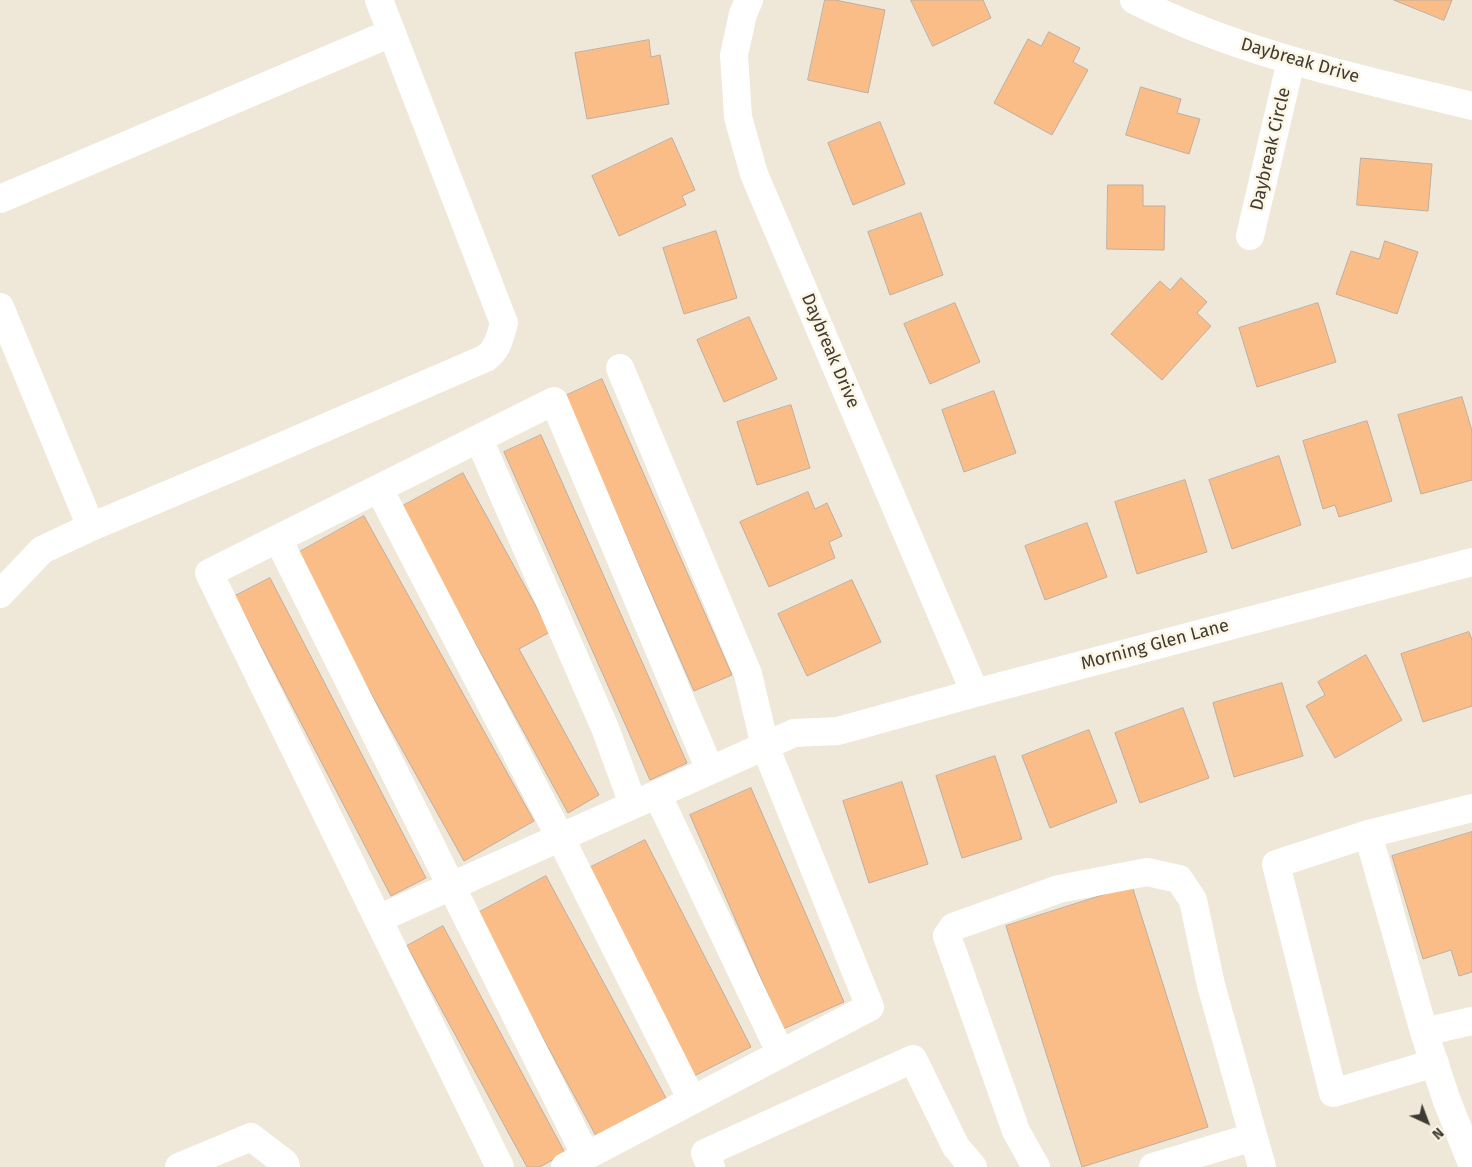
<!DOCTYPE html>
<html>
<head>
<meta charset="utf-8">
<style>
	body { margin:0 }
	#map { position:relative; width:1472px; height:1167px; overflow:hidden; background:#efe7d7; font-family:"Fira Sans",sans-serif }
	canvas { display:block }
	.north { position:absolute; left:1402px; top:1097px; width:50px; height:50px; -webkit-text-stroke:4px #fdf5e4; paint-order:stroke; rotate:137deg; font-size:14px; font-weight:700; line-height:20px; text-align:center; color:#3e3b35 }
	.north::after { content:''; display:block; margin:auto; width:18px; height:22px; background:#3e3b35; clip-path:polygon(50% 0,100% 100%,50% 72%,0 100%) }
</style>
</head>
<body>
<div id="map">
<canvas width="1472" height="1167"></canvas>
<div class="north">N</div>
</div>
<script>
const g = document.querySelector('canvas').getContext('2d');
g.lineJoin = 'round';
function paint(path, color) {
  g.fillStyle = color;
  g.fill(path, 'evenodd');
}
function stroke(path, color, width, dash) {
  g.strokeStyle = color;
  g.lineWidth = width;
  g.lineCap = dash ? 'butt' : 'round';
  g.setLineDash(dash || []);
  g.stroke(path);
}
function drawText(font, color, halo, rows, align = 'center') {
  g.font = font + ' "Fira Sans",sans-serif';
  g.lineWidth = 5;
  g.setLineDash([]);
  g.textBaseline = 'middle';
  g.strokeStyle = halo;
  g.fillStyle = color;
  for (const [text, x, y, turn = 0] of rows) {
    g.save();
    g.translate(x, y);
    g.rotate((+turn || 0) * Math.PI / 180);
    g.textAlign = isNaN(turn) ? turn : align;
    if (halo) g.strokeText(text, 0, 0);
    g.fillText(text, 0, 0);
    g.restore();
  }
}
const building = new Path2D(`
	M825,0H835L885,10L868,93L808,80Z
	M911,0H983L991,18L933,46Z
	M1394,0H1452L1444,20Z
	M1049,32L1080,48L1073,62L1088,70L1052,135L994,103L1028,39L1041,46Z
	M649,40L651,57L660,55L669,104L587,119L575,53Z
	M1141,87L1181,99L1177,113L1200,119L1189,154L1126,135Z
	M880,122L905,184L853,205L828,143Z
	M672,138L695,190L682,196L686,205L619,236L592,176Z
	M1361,158L1432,164L1428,211L1357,205Z
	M1108,185H1143V206H1165L1164,250L1107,249Z
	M921,213L943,275L890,295L868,232Z
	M716,231L737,298L684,314L663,248Z
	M1385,241L1418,252L1397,314L1336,294L1351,251L1379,259Z
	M1181,278L1207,302L1197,313L1211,326L1162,380L1111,334L1160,281L1170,290Z
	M955,303L980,362L930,384L904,324Z
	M1318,303L1336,362L1257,387L1239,328Z
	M749,317L777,379L724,402L697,340Z
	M602,379L732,675L694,691L565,396Z
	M994,391L1016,453L964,472L942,410Z
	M1462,397L1472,431V480L1421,494L1398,415Z
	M791,405L810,468L757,485L737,422Z
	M1367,421L1392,501L1339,517L1335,505L1323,509L1303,441Z
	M541,435L687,763L650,780L504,452Z
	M1279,456L1301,525L1232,549L1209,480Z
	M463,473L550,632L519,649L599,795L568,813L401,507Z
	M1185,480L1207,552L1137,574L1115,502Z
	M808,492L815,509L827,503L842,536L829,542L835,558L769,587L740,522Z
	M364,516L534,821L464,861L294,555Z
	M1087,523L1107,577L1045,600L1025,546Z
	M270,578L426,878L391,896L235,596Z
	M852,580L881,642L807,676L778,614Z
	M1469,632L1472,640V706L1423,722L1401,654Z
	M1366,655L1402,720L1335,758L1306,706L1325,695L1318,682Z
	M1282,683L1303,756L1234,777L1213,703Z
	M1183,708L1209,778L1140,803L1115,733Z
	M1089,730L1117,802L1050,828L1022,756Z
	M995,756L1022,839L962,858L936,776Z
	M902,782L928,864L869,883L843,801Z
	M751,788L844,1002L783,1029L690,815Z
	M1472,832V972L1459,976L1451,950L1423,959L1392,856Z
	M645,840L751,1047L692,1077L587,869Z
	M546,876L666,1098L596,1136L476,914Z
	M1132,886L1208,1127L1082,1167L1006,926Z
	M443,926L565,1153L540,1167H527L407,946Z`);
paint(building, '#fbbd87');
stroke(building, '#bcaea2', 1);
stroke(new Path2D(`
	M749,0L743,14L734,55L738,117L754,174L975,693
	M1134,0C1240,54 1357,78 1472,106
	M0,199L391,33
	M1250,236L1291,61
	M0,307L91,527
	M479,439L605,728L633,804
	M379,489L560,837L692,1100
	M278,539L586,1156L565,1167
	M0,594L42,550L91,527L255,458L486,358C498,349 500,337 504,323L379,0
	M657,794L781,1054
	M1368,834L1276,864L1333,1093L1435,1063
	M378,919L209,573L554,401L710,770
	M1472,1021L1424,1032L1447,1101L1472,1164
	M1424,1032L1368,834L1472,808
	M586,1156L870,1007L765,746L748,674L620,368
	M179,1167L251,1137L285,1163L286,1167
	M500,1167L378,919L794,733L838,731L975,693L1472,562
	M711,1167L705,1153L913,1059L956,1147L973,1167
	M1036,1167L1016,1131L947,936L953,927L1059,889L1147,872L1179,879L1193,900L1211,985L1262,1167
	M1153,1167L1253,1137`), '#fff', 28);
drawText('18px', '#3e3b35', '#fdf5e4', [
	["Daybreak Drive",1300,61,16],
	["Daybreak Circle",1271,149,-77],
	["Daybreak Drive",830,351,67],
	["Morning Glen Lane",1155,645,-15]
]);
</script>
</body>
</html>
